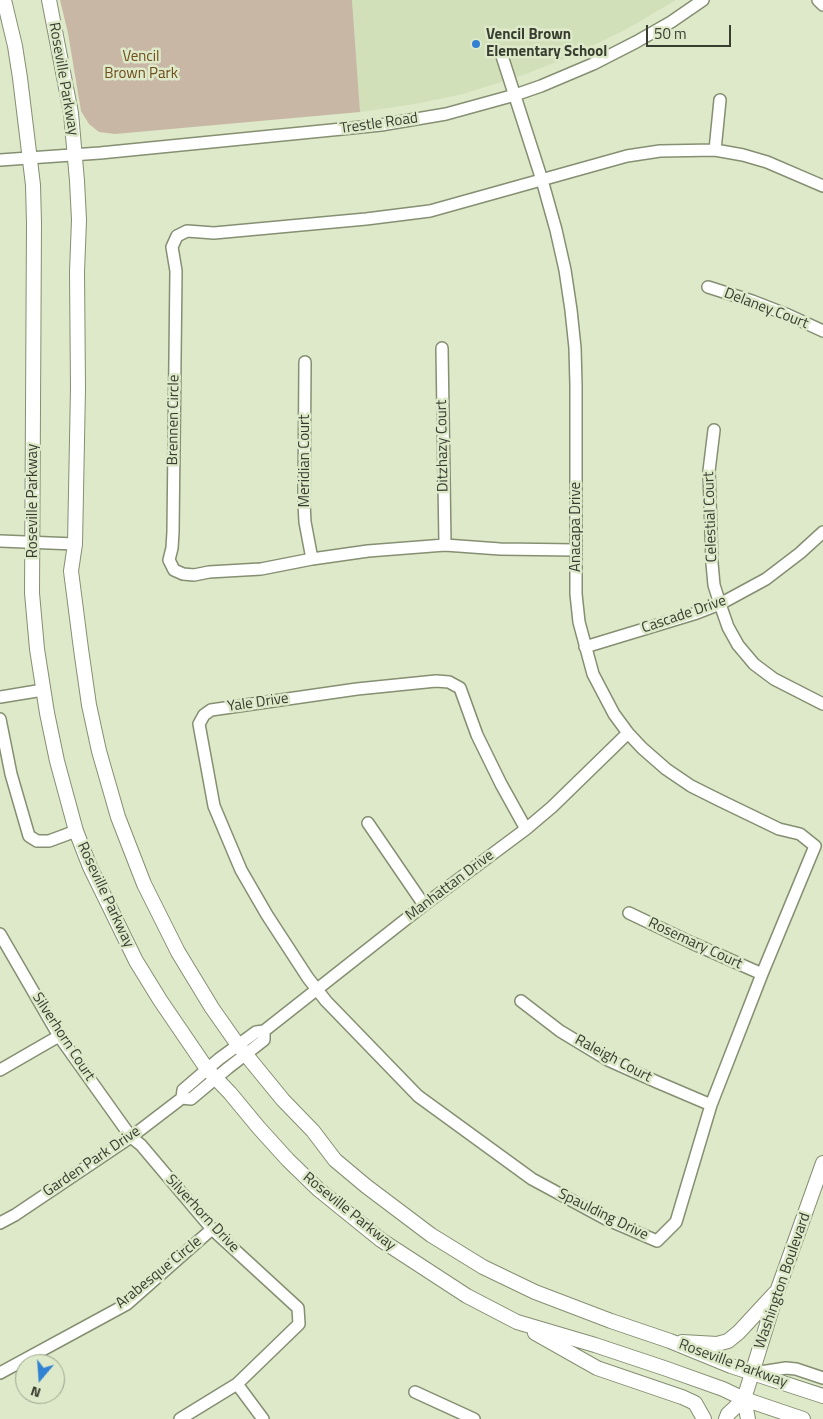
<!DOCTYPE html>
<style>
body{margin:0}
#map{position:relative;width:823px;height:1419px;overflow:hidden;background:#dde9c9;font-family:"Titillium Web",sans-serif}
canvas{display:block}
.north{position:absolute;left:15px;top:1354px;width:50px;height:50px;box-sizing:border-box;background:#dde9c9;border:1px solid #9ba48c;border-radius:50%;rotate:198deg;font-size:14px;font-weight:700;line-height:20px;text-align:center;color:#383d30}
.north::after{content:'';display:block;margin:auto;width:18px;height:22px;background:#3182d2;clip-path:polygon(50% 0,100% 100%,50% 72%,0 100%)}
.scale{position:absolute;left:646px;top:25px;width:85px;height:22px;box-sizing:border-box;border:2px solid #383d30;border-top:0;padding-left:6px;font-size:15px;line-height:18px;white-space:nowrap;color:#383d30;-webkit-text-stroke:4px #dde9c9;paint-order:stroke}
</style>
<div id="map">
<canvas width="823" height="1419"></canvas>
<div class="north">N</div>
<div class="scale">50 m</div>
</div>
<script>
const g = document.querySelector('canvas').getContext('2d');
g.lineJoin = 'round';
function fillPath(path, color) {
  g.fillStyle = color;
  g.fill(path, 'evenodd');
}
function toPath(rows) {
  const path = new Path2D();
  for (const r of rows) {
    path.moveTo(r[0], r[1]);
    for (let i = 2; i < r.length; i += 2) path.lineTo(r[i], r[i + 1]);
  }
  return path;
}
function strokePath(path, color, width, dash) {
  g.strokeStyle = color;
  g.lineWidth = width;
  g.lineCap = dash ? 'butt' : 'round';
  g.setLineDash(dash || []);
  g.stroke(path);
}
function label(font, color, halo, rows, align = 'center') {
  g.font = font + ' "Titillium Web",sans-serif';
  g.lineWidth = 5;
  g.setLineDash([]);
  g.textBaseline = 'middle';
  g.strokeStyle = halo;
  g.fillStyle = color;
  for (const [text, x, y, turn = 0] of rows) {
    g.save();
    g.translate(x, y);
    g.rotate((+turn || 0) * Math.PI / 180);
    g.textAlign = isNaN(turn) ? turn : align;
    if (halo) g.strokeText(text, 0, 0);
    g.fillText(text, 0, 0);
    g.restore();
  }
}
const built = toPath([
 [352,0,676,0,625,30,569,57,523,75,463,94,415,104,360,112]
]);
const green = toPath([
 [60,0,352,0,360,112,115,134,99,132,89,124,81,111,68,33]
]);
const minor = toPath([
 [818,0,823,5],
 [502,56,542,180,556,230,565,270,571,310,575,348,576,385,576,594,579,622,593,674,614,714,628,733,642,748,666,769,691,786,719,800,779,829,800,834,815,846,762,974,711,1105,676,1222,657,1241,606,1219,532,1179,418,1096,326,1001,308,978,267,915,241,870,214,806,199,724,204,715,211,710,357,689,436,681,449,682,460,688,477,735,501,784,526,829],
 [715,150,720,100],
 [0,160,100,153,342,129,381,125,446,114,515,95,541,86,593,64,636,42,671,22,703,0],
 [708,287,752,301,788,315,823,331],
 [442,348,445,545],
 [305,362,304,503,305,522,312,559],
 [714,430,709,471,712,563,714,585,720,604,728,627,738,645,754,664,774,679,823,704],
 [0,541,75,544],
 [576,550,500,549,445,545,368,551,312,559,261,569,209,572,194,575,183,574,174,570,169,560,172,548,173,532,176,271,172,247,177,236,187,231,214,233,366,219,430,211,627,156,660,151,715,150,743,155,767,162,823,186],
 [585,647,697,613,720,604,766,579,800,553,823,532],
 [0,697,43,690],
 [0,719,11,774,29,836,37,841,49,841,76,831],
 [368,823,424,905],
 [629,913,692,943,762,974],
 [0,934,59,1036,131,1137,141,1145,212,1229,298,1308,299,1324,237,1384,180,1419],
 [521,1001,560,1031,608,1060,657,1082,711,1105],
 [0,1070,59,1036],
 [182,1098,183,1090,219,1059,256,1032,264,1031,424,905,526,829,552,807,628,733],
 [0,1223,15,1215,131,1137,182,1098,191,1099,228,1068,264,1040,264,1031],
 [0,1373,127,1304,212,1229],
 [754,1373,786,1368,796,1369,823,1378],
 [237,1384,263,1419],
 [415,1392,474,1419]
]);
const major = toPath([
 [4,0,15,46,20,78,33,185,34,223,32,593,37,649,47,713,57,761,76,831,90,867,136,961,160,1000,207,1069,230,1093,259,1128,288,1160,318,1189,381,1240,467,1296,517,1322,595,1345,664,1368,723,1389,744,1399,803,1419],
 [49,0,71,113,77,181,79,220,77,272,78,388,75,544,71,571,81,649,89,705,99,751,118,817,144,884,178,952,212,1008,238,1045,283,1100,313,1131,335,1160,366,1186,431,1235,483,1267,535,1292,611,1321,670,1341,731,1366,823,1396],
 [535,1333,597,1368,682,1397,695,1403,704,1419],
 [682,1342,717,1344,728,1341,739,1332,775,1293],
 [744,1399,748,1419],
 [726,1419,728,1414,744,1399,778,1289,823,1163]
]);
const markers = [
 [476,44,5,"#3182d2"]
];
const poiNames = [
 ["Vencil Brown",486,35],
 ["Elementary School",486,52]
];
const parkNames = [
 ["Vencil",141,57],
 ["Brown Park",141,74]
];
const streetNames = [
 ["Roseville Parkway",63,79,80],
 ["Trestle Road",379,124,-8],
 ["Delaney Court",766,309,21],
 ["Brennen Circle",174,420,-89],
 ["Ditzhazy Court",443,446,-91],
 ["Meridian Court",305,461,-90],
 ["Roseville Parkway",33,501,-90],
 ["Celestial Court",711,517,-92],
 ["Anacapa Drive",576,527,-90],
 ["Cascade Drive",684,615,-19],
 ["Yale Drive",258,703,-8],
 ["Manhattan Drive",450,886,-37],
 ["Roseville Parkway",105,895,65],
 ["Rosemary Court",695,944,25],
 ["Silverhorn Court",63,1037,57],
 ["Raleigh Court",613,1059,28],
 ["Garden Park Drive",92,1162,-34],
 ["Roseville Parkway",349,1212,39],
 ["Silverhorn Drive",202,1214,47],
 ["Spaulding Drive",603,1215,26],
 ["Arabesque Circle",159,1273,-39],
 ["Washington Boulevard",783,1281,-71],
 ["Roseville Parkway",733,1364,20]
];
fillPath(built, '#d2e0b9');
fillPath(green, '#c8b7a4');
strokePath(minor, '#858f72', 14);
strokePath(major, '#858f72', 16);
strokePath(minor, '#fff', 11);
strokePath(major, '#fff', 14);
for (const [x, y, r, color] of markers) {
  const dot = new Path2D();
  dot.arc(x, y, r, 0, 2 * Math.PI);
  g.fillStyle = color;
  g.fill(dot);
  strokePath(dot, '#dde9c9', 2);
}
label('bold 15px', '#383d30', '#dde9c9', poiNames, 'left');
label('15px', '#704d1b', '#dde9c9', parkNames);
label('15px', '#383d30', '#dde9c9', streetNames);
</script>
